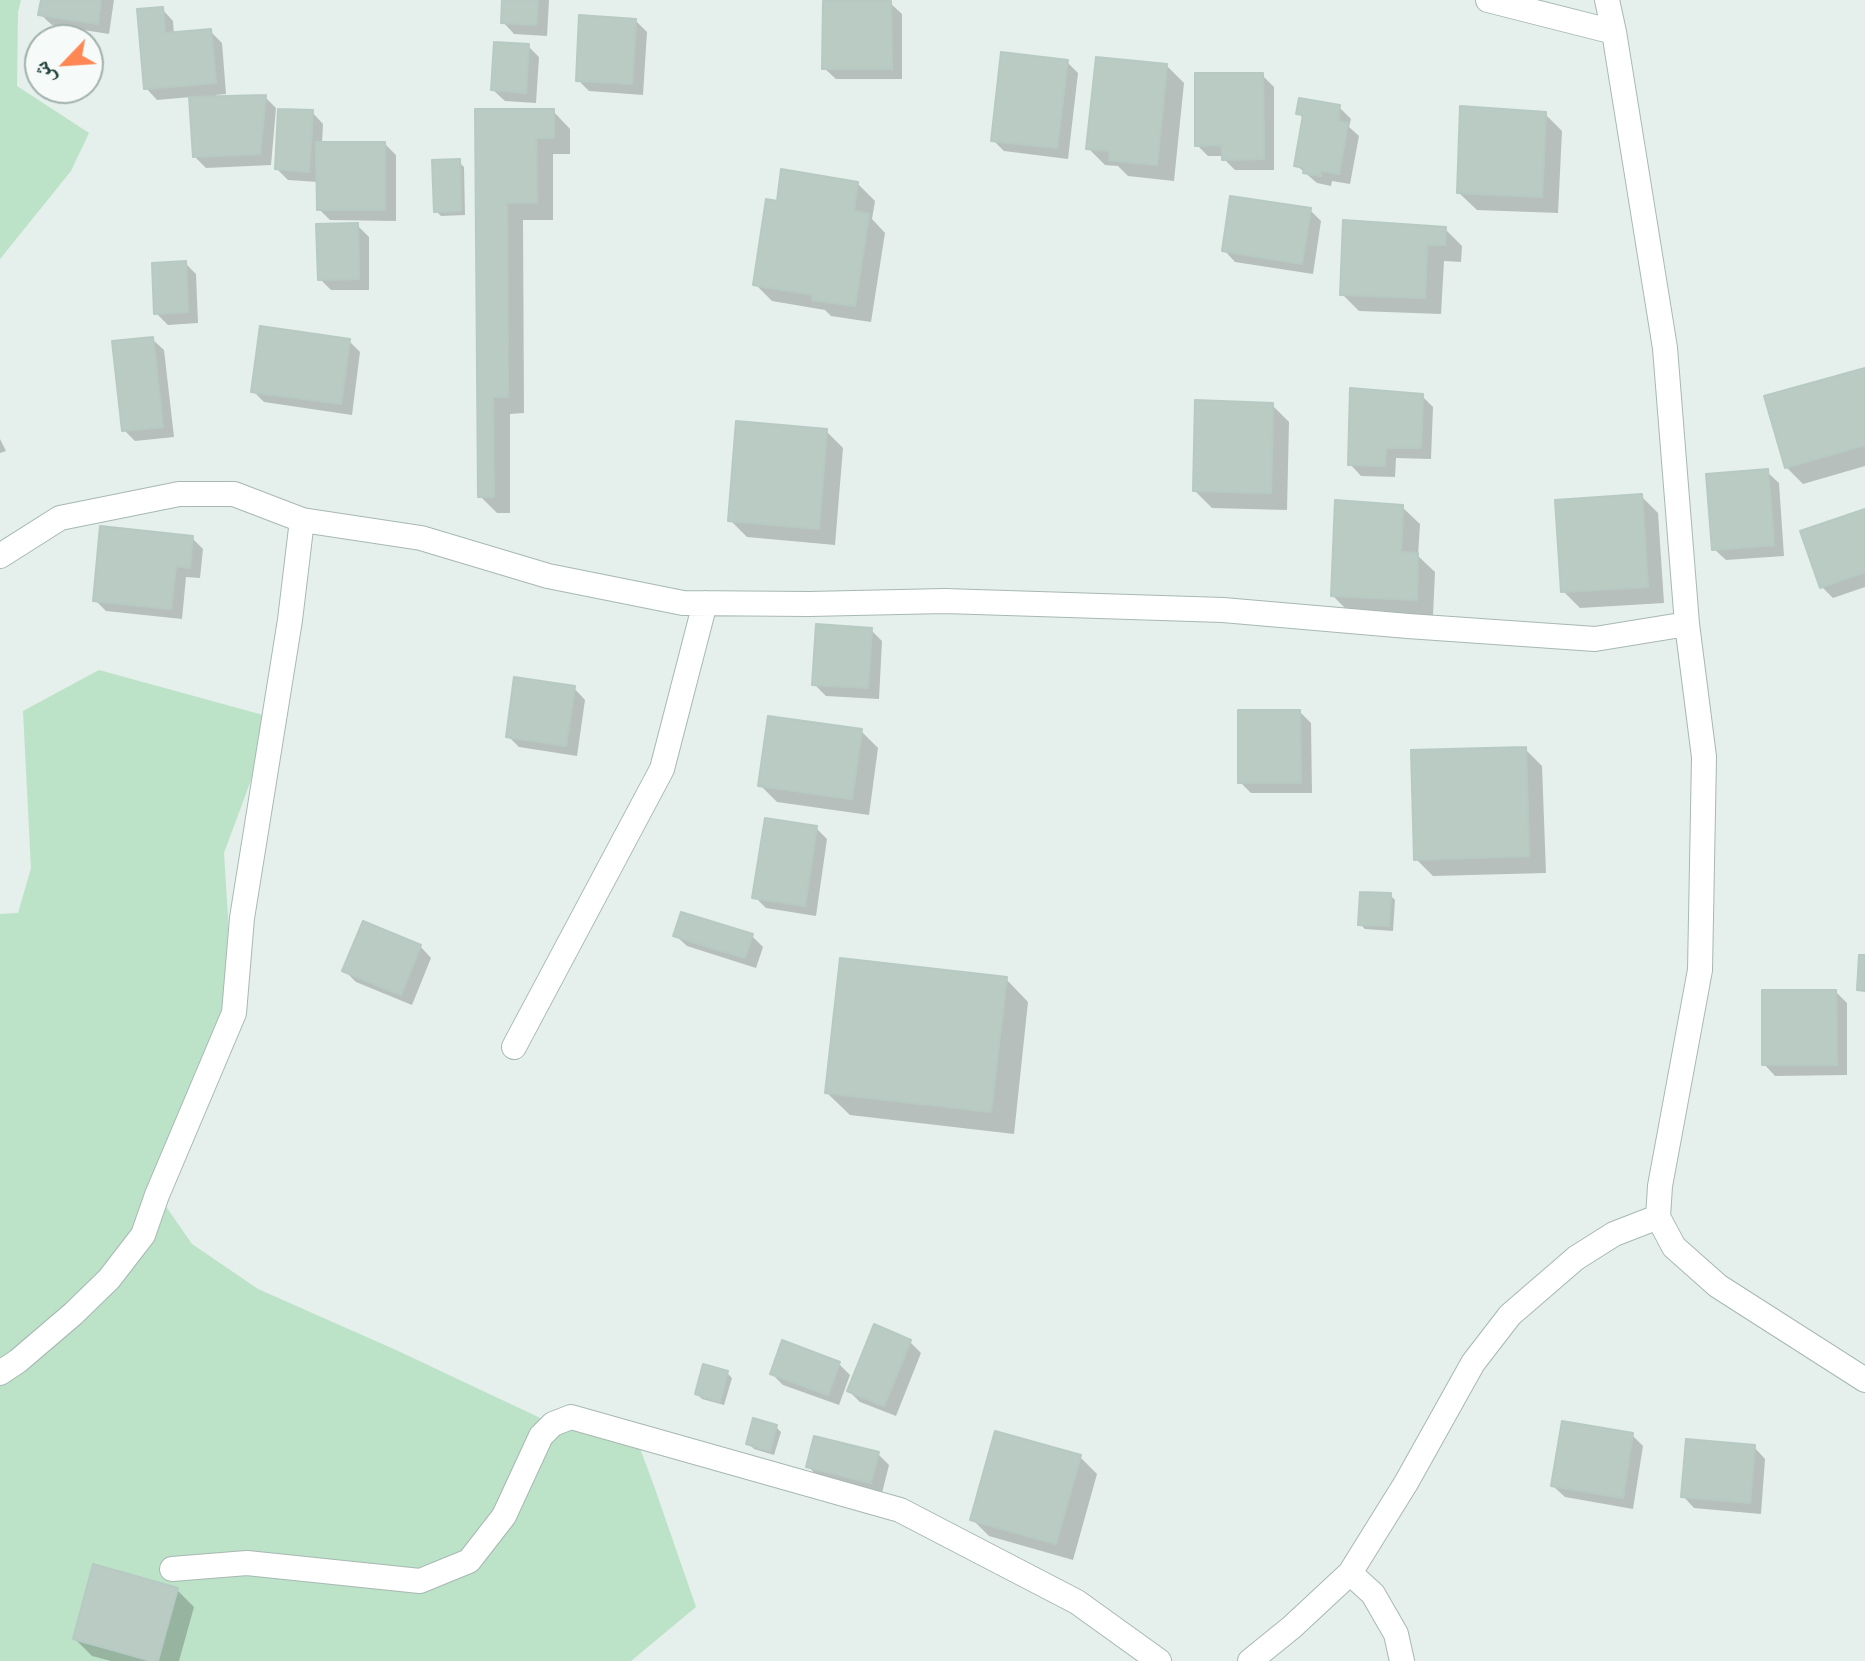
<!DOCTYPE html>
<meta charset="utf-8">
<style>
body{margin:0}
#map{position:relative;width:1865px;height:1661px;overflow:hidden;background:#e5efeb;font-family:Cabin,"Noto Naskh Arabic",sans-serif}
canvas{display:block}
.north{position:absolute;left:24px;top:24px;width:80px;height:80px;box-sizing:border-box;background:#f6fbf9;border:2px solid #a1b1ad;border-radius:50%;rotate:245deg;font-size:22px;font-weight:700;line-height:32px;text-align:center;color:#22433c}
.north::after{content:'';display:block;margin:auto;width:28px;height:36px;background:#fe8754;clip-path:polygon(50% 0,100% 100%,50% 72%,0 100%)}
</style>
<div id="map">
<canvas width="1865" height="1661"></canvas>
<div class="north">ش</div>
</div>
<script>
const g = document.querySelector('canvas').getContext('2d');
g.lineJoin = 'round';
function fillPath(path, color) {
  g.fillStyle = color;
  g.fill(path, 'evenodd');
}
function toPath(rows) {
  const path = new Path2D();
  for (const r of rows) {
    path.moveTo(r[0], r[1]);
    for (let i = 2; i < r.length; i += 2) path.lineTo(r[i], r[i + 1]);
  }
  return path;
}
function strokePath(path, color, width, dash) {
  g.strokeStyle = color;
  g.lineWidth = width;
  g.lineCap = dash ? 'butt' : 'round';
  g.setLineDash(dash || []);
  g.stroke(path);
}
const green = toPath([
 [0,0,21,0,18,12,17,86,89,133,71,171,0,259],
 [99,670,274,718,224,853,234,1013,158,1195,192,1244,258,1289,396,1350,553,1424,635,1435,654,1486,696,1607,631,1661,0,1661,0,914,18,913,31,868,23,711]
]);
const shadow = toPath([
 [43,0,114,0,109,34,52,25,40,14],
 [504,0,549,0,547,36,514,34,503,22],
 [890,3,902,14,902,79,836,79,824,68],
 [162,9,173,21,174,34,210,31,222,43,226,94,216,95,216,98,265,97,276,108,271,165,206,168,195,157,191,97,157,100,146,88],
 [636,21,647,32,643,95,589,91,578,80],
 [528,46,539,57,536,103,505,101,493,90],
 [1067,62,1078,73,1068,159,1004,151,993,140],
 [1167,66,1184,83,1174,181,1128,176,1118,166,1105,165,1088,148],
 [1262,75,1274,87,1274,170,1235,170,1224,159,1224,156,1208,156,1197,145],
 [1339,107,1351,119,1349,127,1359,136,1350,184,1332,181,1331,186,1317,183,1296,165,1304,119,1298,113],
 [553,111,570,129,570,154,553,154,553,220,523,220,524,413,510,414,510,513,497,513,480,496,477,112],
 [312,112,323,124,322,144,385,144,396,155,396,221,330,220,319,209,318,182,288,180,277,169],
 [1545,114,1562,131,1558,213,1477,210,1459,193],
 [459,162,464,167,465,215,441,216,436,211],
 [858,184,875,201,872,219,885,233,871,322,831,316,825,310,772,301,755,284,778,203],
 [1310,210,1321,221,1313,274,1235,262,1224,250],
 [357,225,369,237,369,290,331,290,320,279],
 [1445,229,1462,246,1461,262,1444,261,1441,314,1359,311,1342,294],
 [185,263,196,274,198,323,168,325,156,313],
 [152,339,164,350,174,437,135,441,124,430],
 [349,341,360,352,352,415,264,402,253,391],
 [1865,370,1865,466,1803,484,1786,467],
 [1422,396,1433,407,1431,459,1396,458,1395,477,1361,476,1350,464],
 [1272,405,1289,422,1287,510,1212,508,1195,491],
 [826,431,843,448,835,545,747,537,730,520],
 [0,439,6,451,0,453],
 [1767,472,1779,483,1784,556,1726,560,1714,549],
 [1641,496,1658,513,1664,603,1580,608,1563,591],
 [1402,507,1420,524,1418,556,1435,572,1433,616,1350,613,1333,596],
 [1865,511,1865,587,1833,598,1822,587],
 [192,538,203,549,200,578,186,577,182,619,106,611,95,600],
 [871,630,882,641,879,699,826,696,814,684],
 [574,688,585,700,577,756,519,747,508,736],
 [1300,712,1311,723,1312,793,1251,793,1240,782],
 [861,731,878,748,869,815,777,802,760,785],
 [1525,749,1542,766,1546,873,1433,876,1416,859],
 [816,828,827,839,816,916,766,908,755,897],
 [1390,895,1395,900,1393,931,1365,929,1360,924],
 [675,935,752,936,763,947,756,968,687,946],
 [420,946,431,958,412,1005,356,982,345,971],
 [1006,979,1028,1002,1014,1134,850,1115,827,1093],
 [1836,992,1847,1003,1847,1075,1775,1076,1764,1064],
 [910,1342,921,1353,896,1416,860,1402,849,1391],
 [839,1364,850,1375,839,1405,783,1385,772,1374],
 [727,1373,732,1378,724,1405,702,1399,697,1394],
 [776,1427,781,1432,774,1455,754,1449,749,1444],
 [1632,1435,1643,1446,1633,1509,1565,1497,1553,1486],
 [1754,1447,1765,1459,1761,1514,1694,1508,1683,1496],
 [878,1454,889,1465,882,1493,819,1478,808,1466],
 [1080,1457,1097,1474,1073,1560,989,1536,972,1519],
 [177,1590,194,1607,179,1661,111,1661,92,1656,75,1639]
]);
const building = toPath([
 [41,0,101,0,98,24,38,15,41,0],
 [502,0,538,0,536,25,501,23,502,0],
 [823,1,891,1,892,69,822,69,823,1],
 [163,7,165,33,211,29,216,83,144,89,137,9,163,7],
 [579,15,636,19,632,84,576,81,579,15],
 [494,42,529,44,526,93,491,90,494,42],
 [1001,52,1068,60,1057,148,991,141,1001,52],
 [1096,57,1167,64,1157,165,1109,160,1110,151,1086,149,1096,57],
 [1195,73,1263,73,1264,159,1222,160,1222,145,1195,146,1195,73],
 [266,95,260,154,193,157,189,97,266,95],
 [1299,98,1340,105,1338,121,1348,123,1339,174,1321,171,1321,176,1303,173,1304,168,1294,166,1303,115,1296,114,1299,98],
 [1460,106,1546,112,1542,197,1457,193,1460,106],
 [278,109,313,110,309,172,275,169,278,109],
 [475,109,554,109,554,138,536,138,537,203,507,203,508,397,493,397,494,497,478,497,475,109],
 [316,142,385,142,385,210,317,210,316,142],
 [460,159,461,211,434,212,432,160,460,159],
 [781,169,858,182,854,211,869,214,855,306,812,300,813,295,753,285,766,199,777,201,781,169],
 [1230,196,1311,208,1302,264,1222,251,1230,196],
 [1343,220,1446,227,1445,245,1427,245,1425,298,1340,295,1343,220],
 [358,223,359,279,318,280,316,224,358,223],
 [186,261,188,312,154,314,152,263,186,261],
 [260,326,350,339,341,404,251,392,260,326],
 [153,337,163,427,122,431,112,341,153,337],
 [1865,368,1865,445,1785,468,1764,396,1865,368],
 [1350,388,1423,394,1421,448,1386,448,1385,466,1348,465,1350,388],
 [1195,400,1273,403,1271,493,1193,491,1195,400],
 [736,421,827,429,819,529,728,521,736,421],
 [1768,469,1774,545,1712,550,1706,474,1768,469],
 [1642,494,1648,587,1561,592,1555,500,1642,494],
 [1335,500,1403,505,1401,552,1418,553,1417,600,1331,596,1335,500],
 [1865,509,1865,572,1820,588,1800,531,1865,509],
 [100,526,193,536,190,568,176,566,171,609,93,601,100,526],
 [816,624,872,628,868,688,812,685,816,624],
 [514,677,575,686,566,746,506,737,514,677],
 [1238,710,1300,710,1301,783,1238,783,1238,710],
 [768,716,862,729,852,799,758,786,768,716],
 [1526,747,1529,856,1414,860,1411,750,1526,747],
 [765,818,817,826,805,906,752,898,765,818],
 [1360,892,1391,893,1389,926,1358,925,1360,892],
 [681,912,753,934,745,958,673,936,681,912],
 [363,921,421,945,401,995,342,971,363,921],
 [1859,955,1865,955,1865,991,1857,990,1859,955],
 [840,958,1007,977,991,1112,825,1093,840,958],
 [1762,990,1836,990,1837,1065,1762,1065,1762,990],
 [874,1324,911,1340,884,1406,847,1391,874,1324],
 [782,1340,840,1362,828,1395,770,1374,782,1340],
 [703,1364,728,1371,720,1402,695,1394,703,1364],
 [753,1418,777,1425,770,1451,746,1444,753,1418],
 [1562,1421,1633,1433,1623,1498,1551,1486,1562,1421],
 [995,1431,1081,1455,1056,1544,970,1520,995,1431],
 [814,1436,879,1452,871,1483,806,1467,814,1436],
 [1686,1439,1755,1445,1750,1503,1681,1497,1686,1439],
 [93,1564,178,1588,158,1661,151,1661,73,1639,93,1564]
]);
const minor = toPath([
 [1488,0,1614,32],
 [1607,0,1614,32,1665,348,1687,624,1704,757,1700,970,1660,1186,1658,1217,1674,1247,1718,1286,1865,1380],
 [0,556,60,518,179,494,234,494,302,520,421,538,548,576,683,603,809,604,945,601,1223,610,1408,626,1595,639,1687,624],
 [514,1047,662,769,705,603],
 [0,1373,18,1361,73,1314,109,1279,143,1235,157,1195,234,1013,242,918,290,620,302,520],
 [172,1569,247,1563,420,1581,469,1561,504,1516,541,1436,553,1424,571,1417,900,1510,1077,1602,1159,1661],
 [1350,1573,1373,1594,1396,1634,1402,1661],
 [1250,1661,1292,1627,1350,1573,1406,1483,1473,1363,1510,1315,1576,1258,1614,1234,1658,1217]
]);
fillPath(green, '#bce2c8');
fillPath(shadow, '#0003');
fillPath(building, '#bacbc4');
strokePath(building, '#b6cac3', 2);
strokePath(minor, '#a7b8b3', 26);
strokePath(minor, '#fff', 24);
</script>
